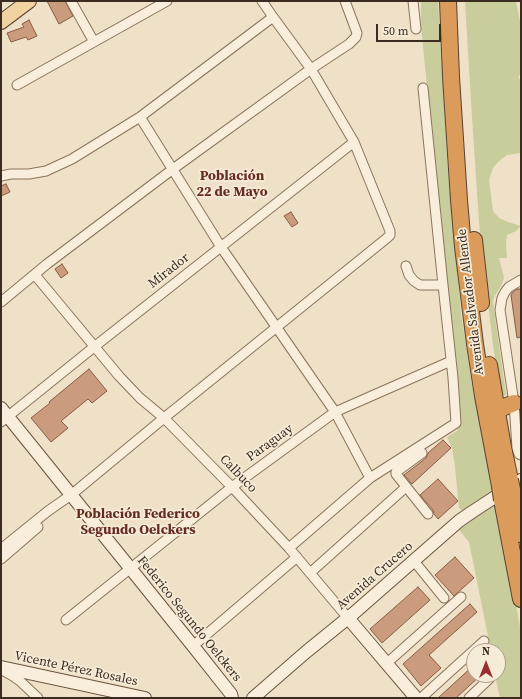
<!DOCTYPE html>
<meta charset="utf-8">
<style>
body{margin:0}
#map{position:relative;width:522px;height:699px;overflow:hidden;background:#eee1c7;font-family:"Source Serif 4",serif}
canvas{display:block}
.frame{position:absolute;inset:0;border:2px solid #3a2c20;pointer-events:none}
.north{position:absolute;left:466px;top:643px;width:40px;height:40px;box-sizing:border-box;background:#f5ebd7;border:1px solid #aa9f8e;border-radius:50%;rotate:0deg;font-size:11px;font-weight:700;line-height:16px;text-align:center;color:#3a2c20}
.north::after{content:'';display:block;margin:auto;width:14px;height:18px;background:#982d33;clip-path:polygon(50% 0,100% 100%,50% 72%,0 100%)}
.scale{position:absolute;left:376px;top:24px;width:65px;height:18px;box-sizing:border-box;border:2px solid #3a2c20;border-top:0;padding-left:5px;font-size:12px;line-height:14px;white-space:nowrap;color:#3a2c20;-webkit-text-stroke:3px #f5ebd7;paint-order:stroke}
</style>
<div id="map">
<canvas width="522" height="699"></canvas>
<div class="frame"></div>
<div class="north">N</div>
<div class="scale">50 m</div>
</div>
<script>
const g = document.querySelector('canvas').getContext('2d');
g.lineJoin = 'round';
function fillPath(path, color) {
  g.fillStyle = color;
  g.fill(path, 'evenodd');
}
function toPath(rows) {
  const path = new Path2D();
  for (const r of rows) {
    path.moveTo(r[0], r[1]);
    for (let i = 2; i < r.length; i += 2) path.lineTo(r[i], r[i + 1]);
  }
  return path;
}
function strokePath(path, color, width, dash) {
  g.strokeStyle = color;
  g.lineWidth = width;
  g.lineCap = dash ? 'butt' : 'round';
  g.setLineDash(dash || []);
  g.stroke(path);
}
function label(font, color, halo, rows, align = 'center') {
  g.font = font + ' "Source Serif 4",serif';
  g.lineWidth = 3.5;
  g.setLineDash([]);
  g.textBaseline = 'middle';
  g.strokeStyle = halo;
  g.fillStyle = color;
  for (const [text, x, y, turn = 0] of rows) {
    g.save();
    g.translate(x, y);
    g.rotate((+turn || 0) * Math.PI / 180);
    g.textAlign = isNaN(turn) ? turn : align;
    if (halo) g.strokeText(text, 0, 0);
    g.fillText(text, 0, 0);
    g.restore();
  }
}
const green = toPath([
 [421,1,438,1,448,171,461,313,472,385,494,490,462,510,459,508,455,467,452,448,447,437,457,431,459,426,459,419,421,25],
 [465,1,516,1,521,26,521,72,518,78,521,80,521,153,507,155,499,161,493,168,489,180,493,211,499,218,508,222,521,226,516,231,507,235,506,245,507,258,499,258,504,278,501,286,494,297,493,302,506,395,503,396,501,393,493,346,479,222,472,117],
 [497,504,521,632,521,698,500,698,495,675,498,675,498,651,491,651,469,542,459,530,474,519]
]);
const building = toPath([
 [47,1,65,1,73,16,59,24,47,1],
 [29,20,37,36,28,40,26,37,11,42,7,33,24,27,22,24,29,20],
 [6,184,10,192,1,196,1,186,6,184],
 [291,212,298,223,292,227,284,216,291,212],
 [62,264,68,273,61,278,55,269,62,264],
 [517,289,521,289,521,337,517,338,511,295,513,292,517,289],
 [89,369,107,391,92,403,88,399,61,421,68,428,51,442,31,418,50,403,49,402,89,369],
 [443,440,451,448,412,484,404,475,426,458,428,453,443,440],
 [438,479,458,501,438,519,434,514,433,510,420,495,438,479],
 [455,557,474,578,454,596,435,575,455,557],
 [418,587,430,600,382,643,370,629,418,587],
 [470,604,477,612,429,655,441,668,421,686,403,664,470,604],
 [474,665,474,675,481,675,456,698,438,698,474,665]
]);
const street = toPath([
 [71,1,94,42],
 [413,1,416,29],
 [17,85,167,1],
 [140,117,221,247,335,412,370,478],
 [1,176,11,174,29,174,46,171,72,159,140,117,273,17],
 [406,266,409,275,414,281,420,285,443,285],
 [35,275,119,376,140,398,164,418,232,487,289,548,348,618],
 [521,280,509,287,505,292,502,298,500,310,514,403,517,448,519,454,521,455],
 [1,302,47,264,173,169,311,69,349,44,356,37,357,33,345,1],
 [1,422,94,347,354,142],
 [422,453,396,472,396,474,428,514],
 [289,548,370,478,456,423,453,378,443,285,423,88],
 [1,549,48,511,71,495,164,418,387,238,390,235,390,231,354,142,311,69,273,17,262,1],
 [1,559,38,527],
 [414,561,444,598],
 [310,573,406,487],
 [66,620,232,487,335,412,451,361],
 [193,646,297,557],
 [387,663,461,597],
 [2,670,13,676,20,681,38,698],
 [421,698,484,641],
 [469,698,490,678]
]);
const secondary = toPath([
 [1,408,193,646,231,694,232,698],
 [348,618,416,698],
 [1,667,145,698],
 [253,698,306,652,354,613,459,521,472,512,521,480]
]);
const primary = toPath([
 [1,22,29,1]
]);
const highway = toPath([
 [448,1,451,77,459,200,463,247,475,344,483,396,500,486],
 [474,240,481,303],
 [489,365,503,447,510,480],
 [497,410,514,403],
 [513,494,521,534],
 [502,500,521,599]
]);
const highwayBridge = toPath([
 [510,480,513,494],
 [500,486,502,500]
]);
const streetNames = [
 ["Mirador",169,271,-38],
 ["Avenida Salvador Allende",471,302,-97],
 ["Paraguay",270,443,-36],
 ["Calbuco",238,474,46],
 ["Avenida Crucero",375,576,-41],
 ["Federico Segundo Oelckers",189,619,51],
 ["Vicente Pérez Rosales",76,669,12]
];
const neighbourhoodNames = [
 ["Población",232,176],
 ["22 de Mayo",232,192],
 ["Población Federico",138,514],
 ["Segundo Oelckers",138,530]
];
fillPath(green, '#c9cc9b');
fillPath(building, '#cb9b7e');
strokePath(building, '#895b43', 1);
strokePath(street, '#8a735d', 11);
strokePath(secondary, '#6c5440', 14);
strokePath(primary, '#584131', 16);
strokePath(highway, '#584131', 18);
strokePath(street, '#f9eedb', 9);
strokePath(secondary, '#f9eedb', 12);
strokePath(primary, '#f0d3a1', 14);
strokePath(highway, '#db9c5b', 16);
strokePath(highwayBridge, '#584131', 18, []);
strokePath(highwayBridge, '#db9c5b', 16);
label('13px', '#3a2c20', '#f5ebd7', streetNames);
label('bold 14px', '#662b20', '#f5ebd7', neighbourhoodNames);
</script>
